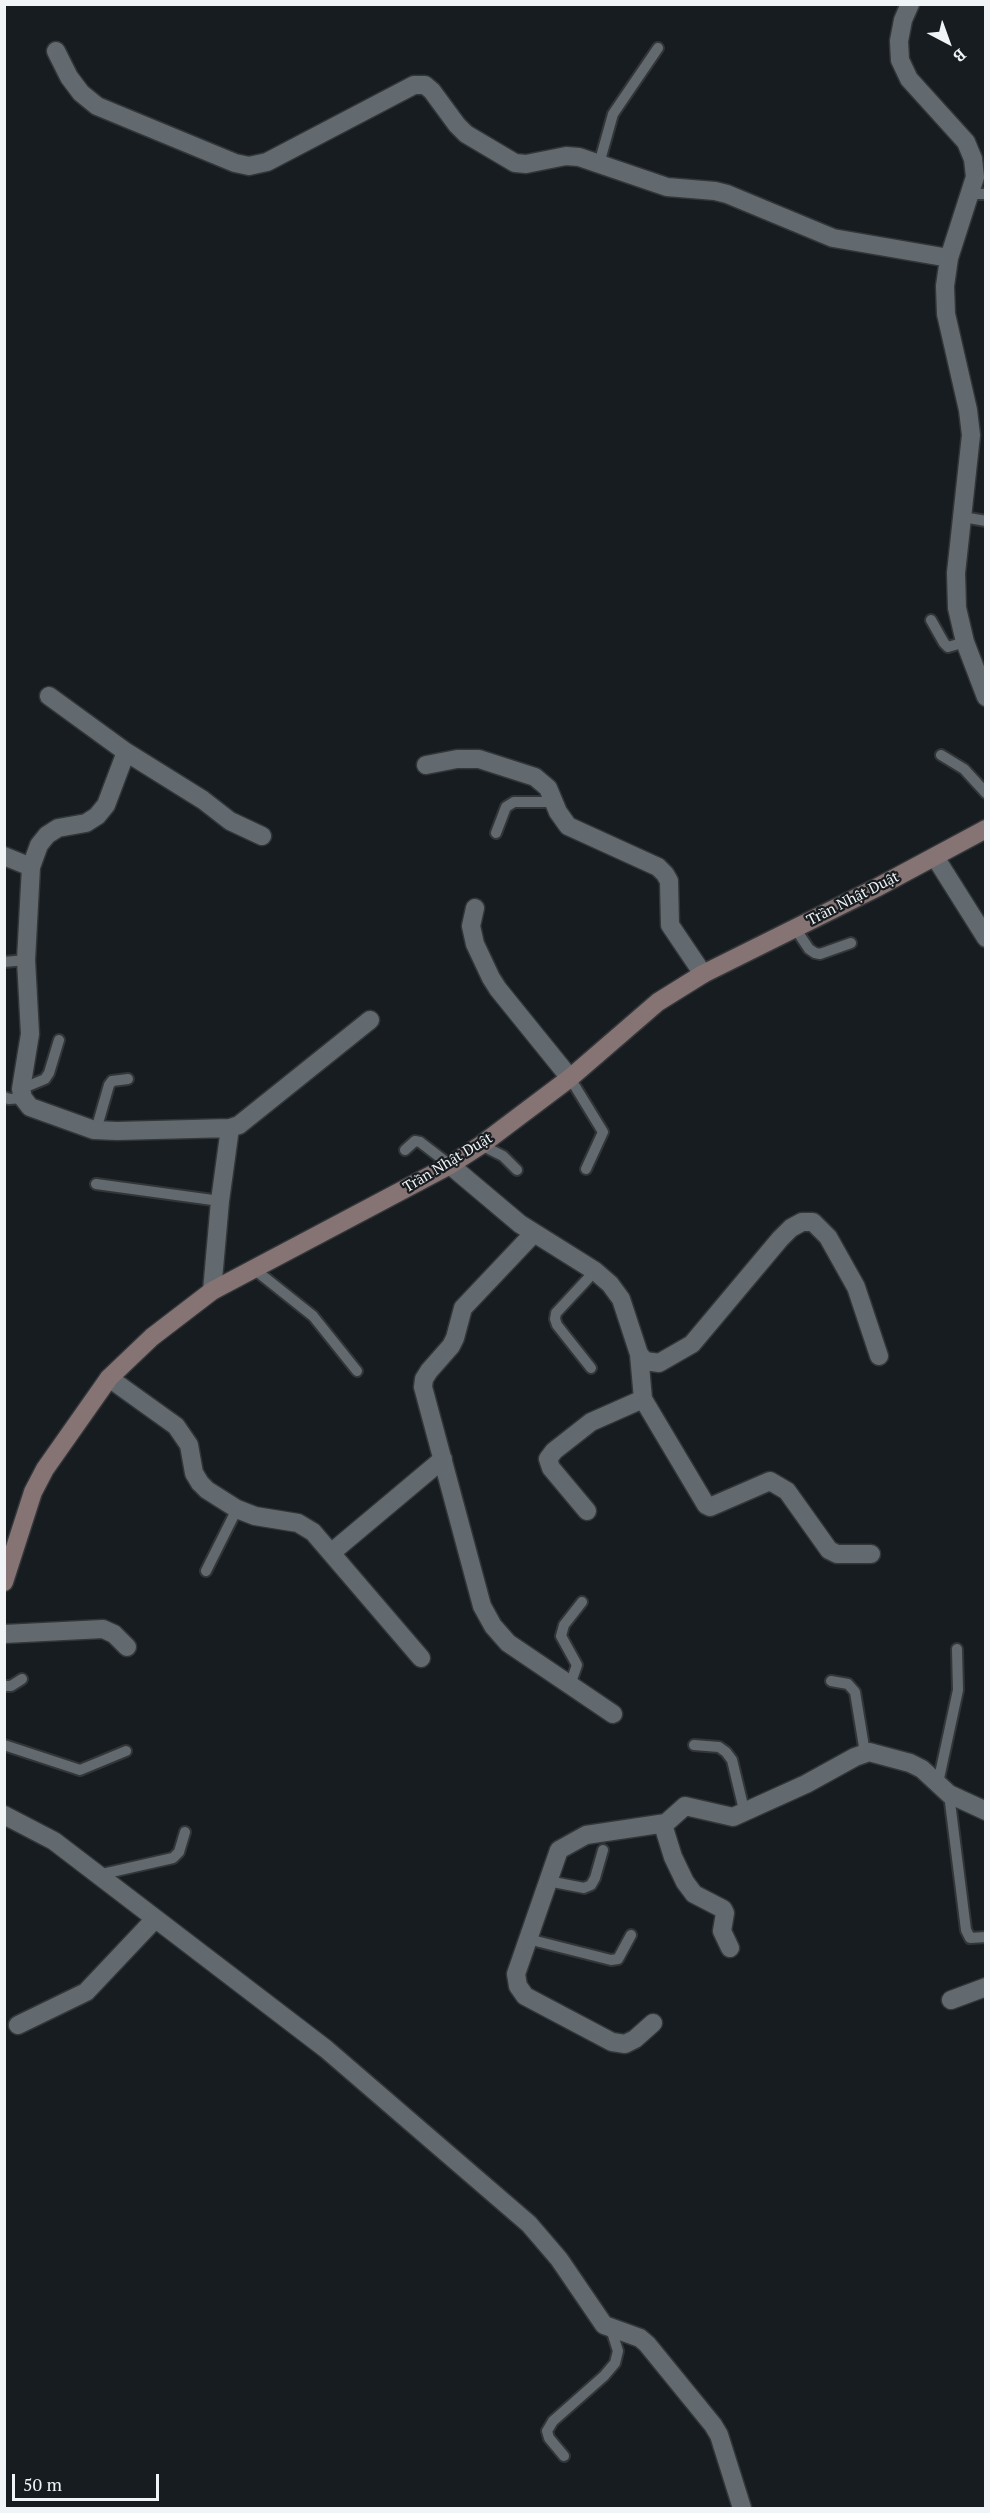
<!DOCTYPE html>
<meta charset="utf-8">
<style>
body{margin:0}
#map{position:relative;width:990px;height:2513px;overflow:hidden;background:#171c20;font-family:"PT Serif",serif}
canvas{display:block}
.frame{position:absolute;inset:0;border:6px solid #f0f4f7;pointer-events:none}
.north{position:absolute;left:918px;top:12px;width:60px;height:60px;-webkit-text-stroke:4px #171c20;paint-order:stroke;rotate:139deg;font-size:16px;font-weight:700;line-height:24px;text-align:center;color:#f0f4f7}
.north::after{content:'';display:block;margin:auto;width:21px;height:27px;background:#f0f4f7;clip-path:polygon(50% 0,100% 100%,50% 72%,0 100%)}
.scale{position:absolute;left:12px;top:2474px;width:147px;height:27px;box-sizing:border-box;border:3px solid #f0f4f7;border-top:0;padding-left:8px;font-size:18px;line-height:21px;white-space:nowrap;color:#f0f4f7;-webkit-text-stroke:4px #171c20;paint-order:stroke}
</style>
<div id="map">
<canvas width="990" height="2513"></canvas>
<div class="frame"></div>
<div class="north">B</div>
<div class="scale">50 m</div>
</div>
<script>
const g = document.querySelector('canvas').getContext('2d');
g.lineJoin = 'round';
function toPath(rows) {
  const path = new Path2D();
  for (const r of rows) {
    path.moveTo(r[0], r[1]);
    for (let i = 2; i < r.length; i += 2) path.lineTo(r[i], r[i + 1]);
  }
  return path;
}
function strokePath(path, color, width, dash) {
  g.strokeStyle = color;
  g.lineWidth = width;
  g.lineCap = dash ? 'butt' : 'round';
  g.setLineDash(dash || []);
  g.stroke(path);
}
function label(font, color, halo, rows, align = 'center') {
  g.font = font + ' "PT Serif",serif';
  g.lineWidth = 4.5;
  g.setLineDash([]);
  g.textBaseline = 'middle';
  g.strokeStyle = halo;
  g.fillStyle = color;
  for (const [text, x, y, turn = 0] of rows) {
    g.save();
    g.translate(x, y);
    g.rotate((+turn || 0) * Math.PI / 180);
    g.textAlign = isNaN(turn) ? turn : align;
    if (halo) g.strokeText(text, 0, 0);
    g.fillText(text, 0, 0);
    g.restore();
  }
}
const service = toPath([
 [599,164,613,114,658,48],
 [969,194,986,194],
 [963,517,986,521],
 [931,620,944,643,948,647,965,642],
 [941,755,964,769,986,793],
 [496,833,506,807,514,802,554,802],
 [795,928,809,949,815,953,820,954,851,943],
 [4,962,26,960],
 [570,1078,603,1132,586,1169],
 [21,1089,45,1079,49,1073,59,1040],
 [4,1097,9,1099,23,1098],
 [96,1130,109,1085,112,1081,128,1079],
 [481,1145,503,1156,517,1170],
 [405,1150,415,1141,420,1142,450,1165],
 [96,1184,220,1201],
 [254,1269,313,1316,357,1371],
 [591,1368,557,1325,555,1319,556,1313,595,1271],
 [206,1571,237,1509],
 [831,1681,848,1684,855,1692,865,1753],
 [570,1685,577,1665,561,1636,564,1625,582,1602],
 [4,1686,11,1686,22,1679],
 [4,1745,80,1770,126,1751],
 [694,1745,719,1747,726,1752,732,1760,745,1814],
 [938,1783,958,1690,957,1649],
 [949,1794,966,1930,970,1938,986,1937],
 [98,1875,173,1858,179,1852,185,1832],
 [548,1881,584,1888,591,1885,595,1878,603,1850],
 [528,1939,611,1960,618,1959,631,1935],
 [564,2456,549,2438,547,2431,553,2421,604,2376,615,2363,618,2351,611,2329]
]);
const minor = toPath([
 [910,4,903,20,899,41,900,60,909,79,966,142,973,159,975,177,949,258,945,286,946,314,968,410,971,435,956,573,957,608,965,642,986,697],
 [56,51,69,77,81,93,97,106,235,163,249,166,267,162,414,85,425,85,432,91,457,125,466,134,515,163,526,164,566,156,579,157,667,187,715,191,727,194,833,238,949,258],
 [49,696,126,752,203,800,230,821,262,836],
 [126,752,106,805,97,816,86,823,58,828,47,835,39,845,31,867,26,960,30,1034,21,1089,23,1098,30,1107,94,1130,117,1131,230,1128,239,1125,370,1020],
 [426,765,457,759,479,759,535,777,548,788,558,812,568,826,658,867,665,874,669,881,670,925,703,974],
 [4,856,31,867],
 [935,857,986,938],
 [475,908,471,926,475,944,491,978,498,989,570,1078],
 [450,1165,520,1224,595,1271,610,1284,621,1299,639,1354,643,1399,706,1505,710,1507,770,1481,787,1491,829,1550,837,1554,871,1554],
 [534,1233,463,1308,455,1338,451,1346,429,1371,424,1379,423,1387,482,1606,493,1626,508,1643,613,1714],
 [212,1291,220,1201,230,1128],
 [639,1354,645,1361,659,1363,692,1344,780,1239,791,1228,802,1222,813,1222,828,1237,856,1287,879,1356],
 [109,1378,176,1426,189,1445,194,1473,200,1483,207,1490,237,1509,255,1516,298,1523,313,1532,421,1658],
 [587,1511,551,1468,548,1459,554,1451,591,1422,643,1399],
 [331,1553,443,1459],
 [4,1634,103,1629,114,1634,127,1647],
 [4,1815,54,1841,326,2049,529,2224,559,2259,604,2325,640,2338,647,2344,713,2425,719,2435,742,2508],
 [730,1948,722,1931,725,1913,723,1909,694,1894,685,1882,673,1857,664,1828,666,1823,685,1806,733,1817,806,1784,855,1757,869,1752,910,1763,922,1769,949,1794,986,1811],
 [951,2000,986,1987],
 [653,2023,635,2039,625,2044,612,2042,525,1996,518,1986,516,1974,559,1850,586,1835,666,1823],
 [18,2025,86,1992,155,1919]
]);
const secondary = toPath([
 [4,1582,33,1492,45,1469,109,1378,152,1337,212,1291,450,1165,481,1145,570,1078,658,1002,703,974,876,888,986,829]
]);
const streetNames = [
 ["Trần Nhật Duật",853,899,-27],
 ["Trần Nhật Duật",448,1163,-31]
];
strokePath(service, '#323639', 14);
strokePath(minor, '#323639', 21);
strokePath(secondary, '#323639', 21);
strokePath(service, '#636a6f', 10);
strokePath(minor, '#636a6f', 18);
strokePath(secondary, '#867373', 18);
label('15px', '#f0f4f7', '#171c20', streetNames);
</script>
